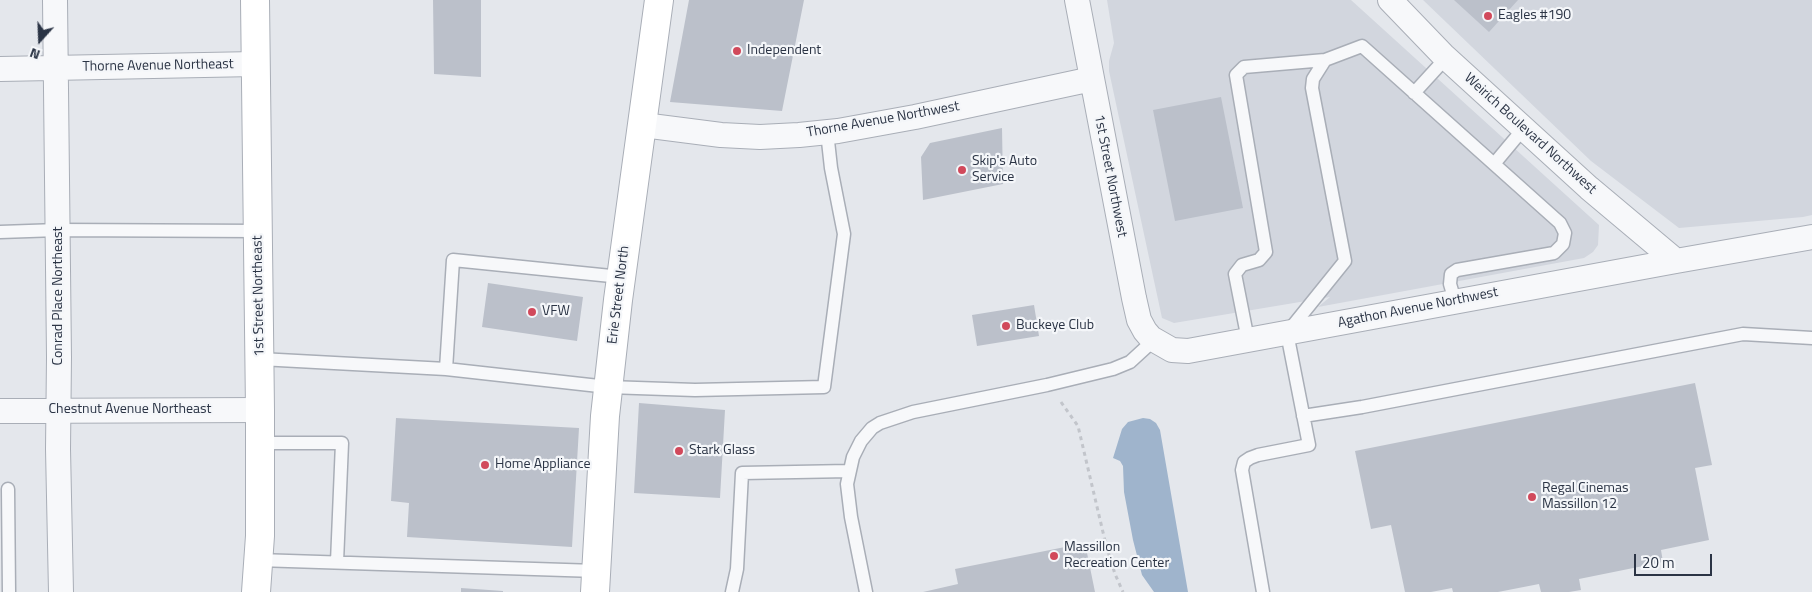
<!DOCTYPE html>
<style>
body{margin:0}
#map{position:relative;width:1812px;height:592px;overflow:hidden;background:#e4e7ec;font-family:"Titillium Web",sans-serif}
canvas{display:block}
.north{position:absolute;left:15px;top:15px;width:50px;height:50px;-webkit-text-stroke:4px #f4f6f9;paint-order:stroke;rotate:200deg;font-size:14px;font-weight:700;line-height:20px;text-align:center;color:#2b3445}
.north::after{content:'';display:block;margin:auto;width:18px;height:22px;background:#2b3445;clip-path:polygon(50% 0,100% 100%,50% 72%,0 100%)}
.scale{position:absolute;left:1634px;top:554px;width:78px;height:22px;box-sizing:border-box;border:2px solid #2b3445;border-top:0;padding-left:6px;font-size:15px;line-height:18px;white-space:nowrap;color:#2b3445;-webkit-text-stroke:4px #f4f6f9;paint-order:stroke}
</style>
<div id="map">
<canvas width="1812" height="592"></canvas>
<div class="north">N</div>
<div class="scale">20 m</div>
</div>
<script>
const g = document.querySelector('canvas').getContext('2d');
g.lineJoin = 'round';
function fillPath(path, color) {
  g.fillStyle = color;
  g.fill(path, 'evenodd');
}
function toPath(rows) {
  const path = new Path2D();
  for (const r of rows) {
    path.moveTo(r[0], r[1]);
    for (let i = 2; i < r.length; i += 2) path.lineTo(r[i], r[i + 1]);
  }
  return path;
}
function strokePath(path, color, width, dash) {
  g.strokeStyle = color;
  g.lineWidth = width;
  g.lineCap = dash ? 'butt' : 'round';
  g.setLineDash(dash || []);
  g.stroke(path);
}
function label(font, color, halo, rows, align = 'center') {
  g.font = font + ' "Titillium Web",sans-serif';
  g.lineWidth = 4.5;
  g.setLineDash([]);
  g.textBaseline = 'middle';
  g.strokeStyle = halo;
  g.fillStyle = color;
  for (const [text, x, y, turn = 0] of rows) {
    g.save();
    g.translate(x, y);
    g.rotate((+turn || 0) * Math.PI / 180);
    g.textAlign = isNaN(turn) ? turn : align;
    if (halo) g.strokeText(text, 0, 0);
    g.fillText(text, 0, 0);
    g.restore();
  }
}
const built = toPath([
 [1107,0,1351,0,1599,225,1598,245,1593,252,1584,258,1318,307,1330,297,1174,323,1162,318,1109,71,1109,61,1114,43],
 [1423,0,1812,0,1812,215,1803,217,1679,228,1591,161]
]);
const water = toPath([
 [1143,418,1150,419,1156,423,1160,430,1188,592,1154,592,1142,575,1133,540,1124,492,1123,466,1120,461,1113,458,1122,429,1128,422]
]);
const building = toPath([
 [433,0,481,0,481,77,434,74],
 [689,0,804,0,782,111,670,102],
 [1454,0,1518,0,1489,32],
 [1221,97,1243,208,1175,221,1153,110],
 [1002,128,1003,184,923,200,921,157,930,143],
 [488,283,583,297,577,341,482,327],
 [1034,305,1039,336,977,346,972,315],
 [1695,383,1712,465,1695,468,1709,540,1661,550,1663,562,1579,579,1581,590,1569,592,1541,592,1539,584,1498,592,1453,592,1452,588,1431,592,1405,592,1391,525,1371,529,1355,451],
 [639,403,725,410,720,498,634,493],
 [396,418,579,428,572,547,407,537,409,503,391,501],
 [1085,543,1095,592,923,592,958,584,955,569],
 [461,588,503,591,503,592,461,592]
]);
const path = toPath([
 [1061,402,1078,426,1106,545,1115,574,1123,592]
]);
const lane = toPath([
 [1414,93,1446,58],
 [1494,164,1524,128],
 [0,232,58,230,258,231],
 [621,277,453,260,446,369,608,387,695,390,824,387,844,234,831,168,827,132],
 [1248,340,1235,274,1242,265,1259,260,1266,252,1236,75,1244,67,1325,60],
 [260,359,446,369],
 [1303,416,1362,407,1743,334,1812,338],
 [260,443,342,443,337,562],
 [8,489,9,592],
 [258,560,596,571],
 [732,592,737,569,742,473,849,471],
 [866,592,851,517,847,484,853,457,861,441,872,428,880,423,913,412,1047,385,1113,369,1130,362,1154,340],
 [1263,592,1242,470,1244,462,1250,458,1258,455,1309,445,1287,333,1345,261,1312,88,1313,79,1325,60,1362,46,1560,223,1565,233,1563,244,1554,253,1457,270,1451,274,1450,284,1455,301]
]);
const street = toPath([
 [55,0,59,357,58,449,61,592],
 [1077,0,1134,298,1139,320,1145,331,1151,338,1172,350,1188,351,1676,261,1812,237],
 [1390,0,1443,55,1589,188,1676,261],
 [0,69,255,64],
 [643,125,721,135,760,137,799,135,838,131,915,117,1092,79],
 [0,411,260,410]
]);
const secondary = toPath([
 [255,0,260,410,260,536,256,592],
 [595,592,605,416,618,300,659,0]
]);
const markers = [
 [1488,16,5,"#d1495b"],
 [737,51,5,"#d1495b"],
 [962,170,5,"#d1495b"],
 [532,312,5,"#d1495b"],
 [1006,326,5,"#d1495b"],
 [679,451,5,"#d1495b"],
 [485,465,5,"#d1495b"],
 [1532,497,5,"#d1495b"],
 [1054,556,5,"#d1495b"]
];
const poiNames = [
 ["Eagles #190",1498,16],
 ["Independent",747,51],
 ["Skip's Auto",972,162],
 ["Service",972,178],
 ["VFW",542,312],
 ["Buckeye Club",1016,326],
 ["Stark Glass",689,451],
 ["Home Appliance",495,465],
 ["Regal Cinemas",1542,489],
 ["Massillon 12",1542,505],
 ["Massillon",1064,548],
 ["Recreation Center",1064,564]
];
const streetNames = [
 ["Thorne Avenue Northeast",158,66,-1],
 ["Thorne Avenue Northwest",883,120,-10],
 ["Weirich Boulevard Northwest",1530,134,42],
 ["1st Street Northwest",1110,176,79],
 ["Erie Street North",619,295,-83],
 ["Conrad Place Northeast",59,296,-90],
 ["1st Street Northeast",259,296,-91],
 ["Agathon Avenue Northwest",1418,308,-11],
 ["Chestnut Avenue Northeast",130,410]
];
fillPath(built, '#d2d6de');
fillPath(water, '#9fb4cc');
fillPath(building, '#bbc0ca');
strokePath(lane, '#a9aeb7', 15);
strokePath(street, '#a9aeb7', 26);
strokePath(secondary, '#a9aeb7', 30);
strokePath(path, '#c2c5cb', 3, [4, 4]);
strokePath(lane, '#f7f8fa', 12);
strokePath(street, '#f7f8fa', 24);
strokePath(secondary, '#fff', 28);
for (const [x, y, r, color] of markers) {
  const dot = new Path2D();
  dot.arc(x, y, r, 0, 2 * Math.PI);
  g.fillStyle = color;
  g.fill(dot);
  strokePath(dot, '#f4f6f9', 2);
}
label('14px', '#2b3445', '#f4f6f9', poiNames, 'left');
label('14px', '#2b3445', '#f4f6f9', streetNames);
</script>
